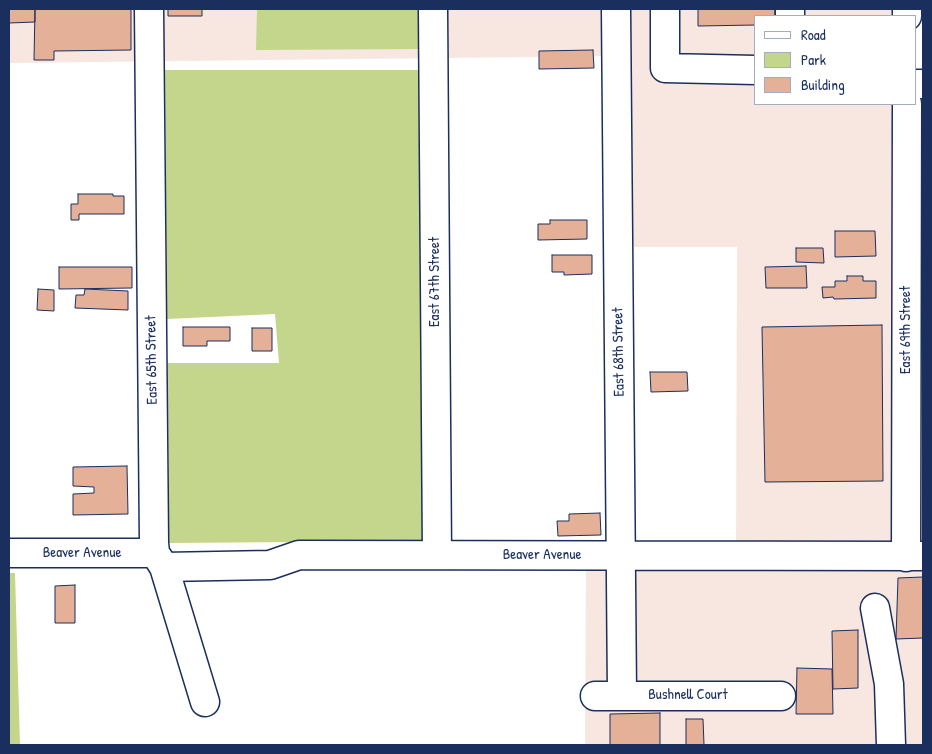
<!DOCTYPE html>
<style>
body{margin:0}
#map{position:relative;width:932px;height:754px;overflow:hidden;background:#fff;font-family:"Patrick Hand",sans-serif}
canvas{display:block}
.frame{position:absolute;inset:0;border:10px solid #1b2f5e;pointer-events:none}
.legend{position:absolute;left:754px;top:15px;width:162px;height:90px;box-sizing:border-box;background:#fff;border:1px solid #a4acbf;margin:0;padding:6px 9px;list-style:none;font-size:15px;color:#1b2f5e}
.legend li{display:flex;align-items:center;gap:10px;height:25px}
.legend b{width:25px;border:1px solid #a4acbf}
</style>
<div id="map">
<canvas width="932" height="754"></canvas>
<div class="frame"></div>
<ul class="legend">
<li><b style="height:6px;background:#fff"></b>Road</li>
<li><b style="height:14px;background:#c3d68b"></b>Park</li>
<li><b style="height:14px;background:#e4b098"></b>Building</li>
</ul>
</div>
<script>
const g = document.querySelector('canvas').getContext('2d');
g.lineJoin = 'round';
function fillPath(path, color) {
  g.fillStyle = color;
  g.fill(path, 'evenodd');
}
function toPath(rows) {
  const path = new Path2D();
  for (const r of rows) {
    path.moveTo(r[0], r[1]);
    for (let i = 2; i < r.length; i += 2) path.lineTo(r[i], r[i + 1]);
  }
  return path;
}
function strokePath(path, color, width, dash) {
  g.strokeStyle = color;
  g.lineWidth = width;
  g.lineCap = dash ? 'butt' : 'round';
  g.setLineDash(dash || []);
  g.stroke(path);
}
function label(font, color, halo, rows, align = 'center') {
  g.font = font + ' "Patrick Hand",sans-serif';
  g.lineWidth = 5;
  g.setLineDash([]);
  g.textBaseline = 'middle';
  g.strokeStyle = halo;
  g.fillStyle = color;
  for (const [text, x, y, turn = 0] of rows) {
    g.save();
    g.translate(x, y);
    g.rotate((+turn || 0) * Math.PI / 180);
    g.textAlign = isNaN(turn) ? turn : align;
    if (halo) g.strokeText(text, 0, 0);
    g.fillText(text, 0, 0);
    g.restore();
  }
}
const built = toPath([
 [9,9,907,9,907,16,756,16,756,104,916,104,923,76,923,745,585,745,586,556,736,556,737,247,618,247,617,56,9,63]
]);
const green = toPath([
 [257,9,420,9,420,49,256,50],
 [165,70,420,70,424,541,169,543,168,363,279,363,275,314,167,319],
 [9,573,15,573,20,745,9,745]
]);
const building = toPath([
 [9,9,35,9,35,22,9,23,9,9],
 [35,9,131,9,131,50,54,51,54,60,34,60,35,9],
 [168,9,202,9,202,16,168,16,168,9],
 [698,9,775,9,775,16,756,16,756,25,698,26,698,9],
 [593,50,594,68,539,69,539,51,593,50],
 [78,194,113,194,113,196,124,196,124,214,79,214,79,220,71,220,71,204,78,204,78,194],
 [550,220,587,220,587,239,538,240,538,224,550,224,550,220],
 [835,231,875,231,876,256,835,257,835,231],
 [796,248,823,248,824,263,796,262,796,248],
 [552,255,592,255,592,274,564,275,564,272,552,272,552,255],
 [806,266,807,288,766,288,765,267,806,266],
 [59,267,132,267,132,288,59,289,59,267],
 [847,276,863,276,863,281,876,281,876,298,834,299,833,297,823,298,822,287,835,287,835,281,847,281,847,276],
 [38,289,54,290,54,311,37,310,38,289],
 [85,289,128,291,128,310,75,308,76,295,84,295,85,289],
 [882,325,883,481,765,482,762,327,882,325],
 [183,327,230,327,230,341,207,341,207,346,183,346,183,327],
 [252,328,272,328,272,351,252,351,252,328],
 [650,372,687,372,688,391,651,392,650,372],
 [127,466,128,514,73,515,73,494,94,493,94,487,73,486,73,467,127,466],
 [600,513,601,535,558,536,557,521,569,521,569,514,600,513],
 [923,577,923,638,896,639,898,578,923,577],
 [75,585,75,623,55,623,55,586,75,585],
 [858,630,858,688,833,689,832,631,858,630],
 [797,668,832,669,833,714,796,714,797,668],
 [660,713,660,745,610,745,610,714,660,713],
 [686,719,703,719,704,745,686,745,686,719]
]);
const minor = toPath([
 [149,9,154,543,155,553,164,567,205,702],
 [433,9,437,555],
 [616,9,622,695],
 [665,9,665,68,756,70],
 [907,9,907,16],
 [790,16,790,9],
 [916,84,923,84],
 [9,553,155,553],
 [906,557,907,104],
 [164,567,270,565,299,555,923,556],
 [875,608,889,684,891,745],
 [595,696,781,696]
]);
const streetNames = [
 ["East 67th Street",435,282,-90],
 ["East 69th Street",906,330,-90],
 ["East 68th Street",619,352,-91],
 ["East 65th Street",152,360,-91],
 ["Beaver Avenue",82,553],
 ["Beaver Avenue",542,555],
 ["Bushnell Court",688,695]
];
fillPath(built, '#f7e7e0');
fillPath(green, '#c3d68b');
fillPath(building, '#e4b098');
strokePath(building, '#1b2f5e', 1);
strokePath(minor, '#1b2f5e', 31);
strokePath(minor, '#fff', 28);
label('15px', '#1b2f5e', '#fff', streetNames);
</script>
